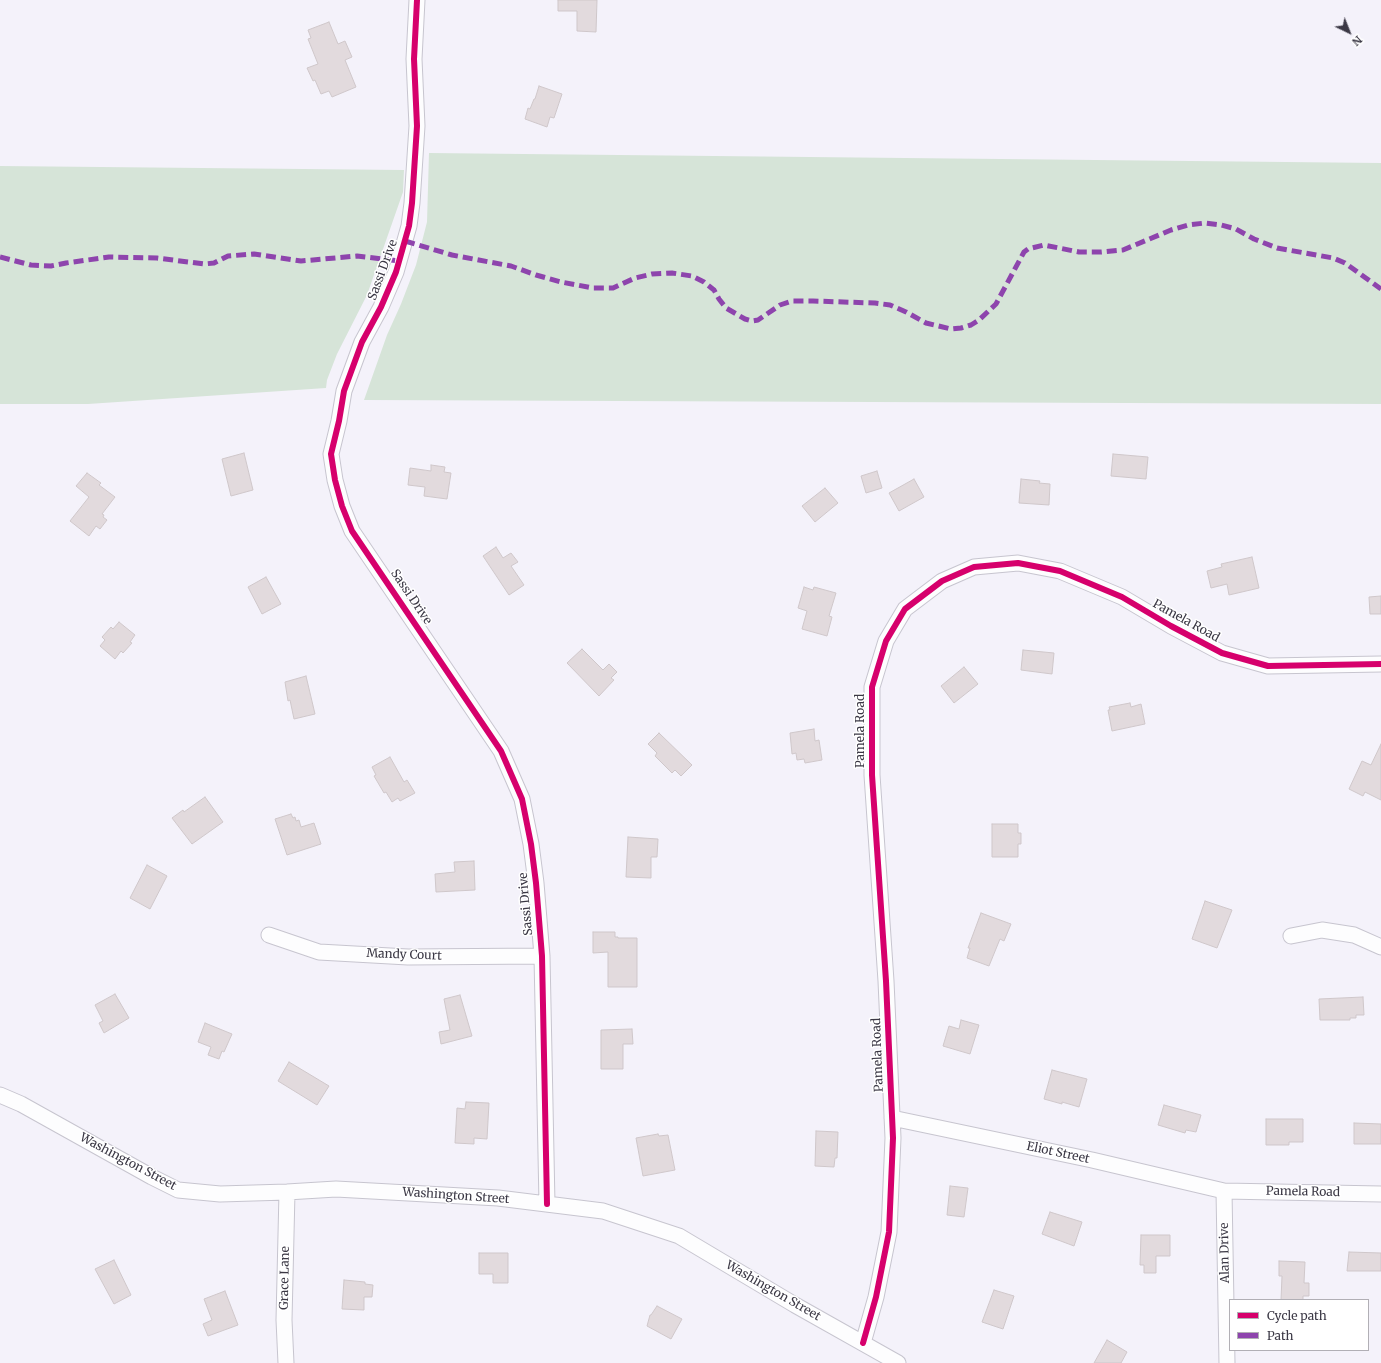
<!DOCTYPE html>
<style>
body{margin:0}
#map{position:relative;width:1381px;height:1363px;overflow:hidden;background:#f4f2fa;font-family:Merriweather,serif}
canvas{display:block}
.legend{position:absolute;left:1229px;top:1299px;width:140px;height:52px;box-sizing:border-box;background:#fff;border:1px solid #b1afb5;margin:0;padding:5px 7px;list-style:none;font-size:12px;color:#3b3845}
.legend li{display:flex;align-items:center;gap:8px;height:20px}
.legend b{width:20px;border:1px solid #b1afb5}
.north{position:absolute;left:1329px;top:12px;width:40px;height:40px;-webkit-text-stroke:3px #fff;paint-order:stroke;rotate:137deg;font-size:11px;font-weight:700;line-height:16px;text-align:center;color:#3b3845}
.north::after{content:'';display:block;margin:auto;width:14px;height:18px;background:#3b3845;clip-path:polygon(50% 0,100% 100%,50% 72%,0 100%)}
</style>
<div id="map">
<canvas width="1381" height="1363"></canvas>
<ul class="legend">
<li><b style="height:5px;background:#d6006c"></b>Cycle path</li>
<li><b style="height:5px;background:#8e44ad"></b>Path</li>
</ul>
<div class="north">N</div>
</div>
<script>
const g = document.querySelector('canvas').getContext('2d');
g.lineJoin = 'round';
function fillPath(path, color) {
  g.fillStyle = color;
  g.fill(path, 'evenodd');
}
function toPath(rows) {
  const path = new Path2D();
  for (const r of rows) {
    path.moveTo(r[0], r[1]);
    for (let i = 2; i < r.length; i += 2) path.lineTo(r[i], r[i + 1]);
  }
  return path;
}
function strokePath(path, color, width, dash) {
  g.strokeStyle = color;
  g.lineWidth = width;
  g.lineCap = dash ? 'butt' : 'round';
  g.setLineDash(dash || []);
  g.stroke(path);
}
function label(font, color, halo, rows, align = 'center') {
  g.font = font + ' Merriweather,serif';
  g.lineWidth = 3;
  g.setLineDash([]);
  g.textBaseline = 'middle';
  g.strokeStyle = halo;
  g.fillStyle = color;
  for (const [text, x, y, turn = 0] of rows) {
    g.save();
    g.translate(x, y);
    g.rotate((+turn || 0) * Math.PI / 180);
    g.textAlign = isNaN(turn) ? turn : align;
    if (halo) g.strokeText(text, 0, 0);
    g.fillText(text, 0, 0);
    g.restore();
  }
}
const green = toPath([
 [429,153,1381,163,1381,404,364,400,387,335,401,304,416,265,427,222],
 [0,166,404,170,403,192,367,295,337,354,327,380,326,388,88,404,0,404]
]);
const building = toPath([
 [558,0,597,0,596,32,577,31,577,11,558,11,558,0],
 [329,22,338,44,345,41,352,57,345,60,356,87,332,97,329,91,321,94,315,80,313,81,307,68,318,64,308,39,311,38,308,30,329,22],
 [539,86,562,94,554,118,550,117,547,127,525,119,528,108,530,109,534,99,535,99,539,86],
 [244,453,253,490,231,496,222,459,244,453],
 [1113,454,1148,457,1146,479,1111,476,1113,454],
 [431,465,445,467,444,472,451,473,447,499,424,496,425,487,408,485,410,468,431,471,431,465],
 [877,471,882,488,866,493,861,476,877,471],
 [87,473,101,483,99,485,115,497,102,514,104,515,103,517,107,520,100,529,96,526,89,536,70,521,89,497,76,486,87,473],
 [914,479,924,497,899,511,889,493,914,479],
 [1021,479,1040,481,1039,483,1050,484,1049,505,1019,503,1021,479],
 [825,488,838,503,815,522,802,506,825,488],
 [496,547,503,558,511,553,518,562,511,566,524,585,509,595,483,556,496,547],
 [1252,557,1259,588,1229,595,1227,584,1211,588,1207,571,1222,567,1221,564,1252,557],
 [266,577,281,604,262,614,248,587,266,577],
 [804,587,813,590,814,587,836,593,829,616,832,617,827,636,802,629,807,611,798,608,804,587],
 [1381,596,1381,614,1370,614,1369,597,1381,596],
 [119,622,135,635,130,642,132,643,123,653,121,651,115,659,100,646,105,640,102,637,111,627,113,629,119,622],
 [582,649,603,670,609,664,617,672,611,678,614,680,599,696,567,663,582,649],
 [1023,650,1054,653,1052,674,1021,670,1023,650],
 [964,667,978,684,954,703,941,686,964,667],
 [306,676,315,714,294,719,290,700,288,701,285,682,306,676],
 [1130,703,1131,707,1141,704,1145,724,1112,731,1108,710,1110,710,1109,707,1130,703],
 [814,729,815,741,819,740,822,760,805,763,804,759,797,760,796,753,792,754,790,733,814,729],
 [659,733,692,765,681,776,675,770,672,773,655,756,657,753,648,744,659,733],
 [1381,744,1381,800,1365,792,1363,796,1349,789,1362,761,1371,765,1381,744],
 [390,757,404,782,407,780,415,793,400,801,398,798,392,802,386,792,384,793,374,776,376,775,372,767,390,757],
 [205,797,223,822,192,844,172,818,183,810,184,812,205,797],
 [291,814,293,818,295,817,296,821,299,820,301,827,314,823,321,844,287,855,275,819,291,814],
 [992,824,1018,824,1018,833,1021,833,1021,844,1018,844,1018,857,992,857,992,824],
 [628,837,658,839,657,857,651,857,651,878,626,877,628,837],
 [474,861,475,890,436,892,435,874,455,872,454,862,474,861],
 [147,865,167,876,150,909,130,898,147,865],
 [1205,901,1232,910,1217,948,1192,939,1205,901],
 [981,913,1011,924,1004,941,1000,939,989,966,967,958,970,948,968,948,981,913],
 [593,932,615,932,615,937,618,937,618,938,637,938,637,987,608,987,608,952,593,953,593,932],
 [115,994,129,1018,104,1033,99,1023,103,1021,95,1005,115,994],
 [460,995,472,1036,441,1044,439,1032,450,1030,444,999,460,995],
 [1363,997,1364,1015,1356,1015,1356,1018,1350,1018,1350,1020,1320,1020,1319,999,1363,997],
 [961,1020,979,1025,970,1054,943,1046,949,1026,959,1029,961,1020],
 [205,1023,232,1034,224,1052,222,1051,219,1059,208,1055,211,1047,198,1042,205,1023],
 [632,1029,633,1044,623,1044,623,1069,601,1069,601,1030,632,1029],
 [289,1062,329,1086,317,1105,278,1081,289,1062],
 [1052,1070,1087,1079,1079,1107,1062,1102,1062,1104,1044,1099,1052,1070],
 [466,1102,489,1103,487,1139,474,1138,474,1144,455,1143,457,1108,465,1109,466,1102],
 [1164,1105,1201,1115,1196,1132,1186,1130,1185,1133,1158,1125,1164,1105],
 [1266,1119,1303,1119,1303,1142,1289,1142,1289,1145,1266,1145,1266,1119],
 [1354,1123,1381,1124,1381,1144,1354,1144,1354,1123],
 [816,1131,838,1132,837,1158,835,1158,834,1167,815,1166,816,1131],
 [658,1134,659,1136,668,1135,675,1170,643,1176,636,1138,658,1134],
 [950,1186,968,1188,964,1217,947,1215,950,1186],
 [1050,1212,1082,1222,1074,1246,1042,1234,1050,1212],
 [1141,1235,1170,1235,1170,1256,1156,1256,1156,1273,1144,1273,1144,1265,1140,1265,1141,1235],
 [1349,1252,1381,1253,1381,1271,1347,1271,1349,1252],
 [479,1253,508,1253,508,1283,493,1283,493,1274,479,1274,479,1253],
 [114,1260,131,1295,114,1304,95,1269,114,1260],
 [1279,1261,1305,1262,1304,1283,1309,1283,1309,1296,1303,1296,1303,1300,1281,1300,1282,1276,1279,1276,1279,1261],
 [344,1280,365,1282,365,1284,373,1285,372,1297,364,1297,364,1310,342,1309,344,1280],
 [994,1290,1014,1296,1003,1329,982,1322,994,1290],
 [225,1291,238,1325,208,1336,203,1324,212,1320,204,1299,225,1291],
 [657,1306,682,1319,671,1339,647,1326,650,1315,651,1315,657,1306],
 [1107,1340,1127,1352,1121,1363,1094,1363,1107,1340]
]);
const minor = toPath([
 [417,0,414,59,417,126,412,203,409,226,396,272,381,307,362,342,344,391,339,421,331,454,335,480,342,506,352,531,501,751,522,799,531,844,536,883,542,956,547,1204],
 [269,935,319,952,408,957,542,956],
 [1291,936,1322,930,1354,935,1381,947],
 [0,1095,21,1104,152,1177,178,1190,220,1194,287,1192,336,1189,498,1198,603,1211,679,1236,795,1305,898,1363],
 [892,1118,1092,1160,1224,1191,1381,1194],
 [1224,1191,1227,1363],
 [863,1343,876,1297,889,1232,893,1138,886,981,872,775,872,687,886,641,905,609,942,581,974,567,1018,563,1060,571,1122,597,1171,626,1222,653,1268,666,1381,664],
 [286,1363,284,1320,287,1192]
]);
const quiet = toPath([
 [405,241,452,255,511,266,536,275,561,282,593,288,613,288,635,278,652,274,672,273,692,276,704,282,714,290,719,299,726,308,745,319,752,321,758,320,780,305,792,301,813,301,875,303,890,305,906,312,926,323,951,329,961,328,971,325,979,320,996,304,1024,252,1028,249,1044,245,1079,252,1101,252,1123,250,1171,230,1188,225,1205,223,1221,225,1236,229,1254,239,1277,248,1333,258,1345,263,1381,289],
 [0,257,31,265,51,266,66,263,109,257,157,258,204,264,214,263,228,256,254,254,301,261,357,256,399,261]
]);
const cycleway = toPath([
 [417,0,414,59,417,126,412,203,409,226,396,272,381,307,362,342,344,391,339,421,331,454,335,480,342,506,352,531,501,751,522,799,531,844,536,883,542,956,547,1204],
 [863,1343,876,1297,889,1232,893,1138,886,981,872,775,872,687,886,641,905,609,942,581,974,567,1018,563,1060,571,1122,597,1171,626,1222,653,1268,666,1381,664]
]);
const streetNames = [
 ["Sassi Drive",383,270,-70],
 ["Sassi Drive",411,597,56],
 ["Pamela Road",1186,621,29],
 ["Pamela Road",861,731,-90],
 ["Sassi Drive",526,904,-95],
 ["Mandy Court",404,955,2],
 ["Pamela Road",878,1055,-92],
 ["Eliot Street",1058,1153,12],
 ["Washington Street",128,1162,28],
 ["Pamela Road",1303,1192,1],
 ["Washington Street",456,1196,4],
 ["Alan Drive",1225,1253,-91],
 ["Grace Lane",285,1278,-89],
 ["Washington Street",773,1291,30]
];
fillPath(green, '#d6e4d8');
fillPath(building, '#e2dadd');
strokePath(building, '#cfc7ca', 1);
strokePath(minor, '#c7c5cf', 17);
strokePath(minor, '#fdfdfe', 15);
strokePath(quiet, '#8e44ad', 5, [10, 5]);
strokePath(cycleway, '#d6006c', 6);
label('12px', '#3b3845', '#fff', streetNames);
</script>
